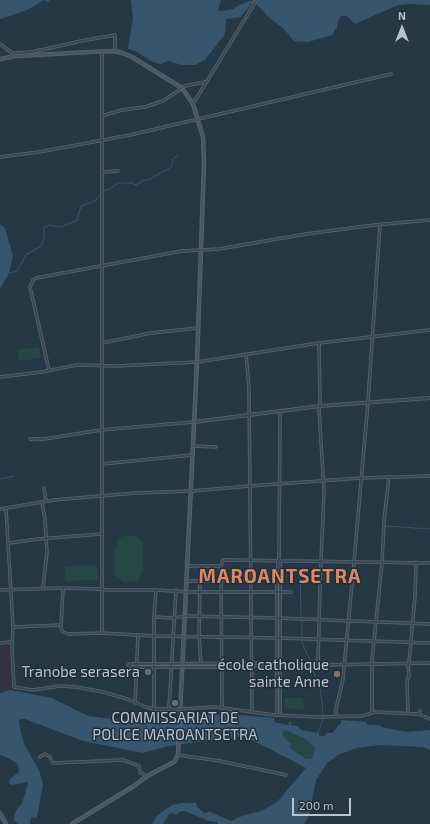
<!DOCTYPE html>
<meta charset="utf-8">
<style>
body{margin:0}
#map{position:relative;width:430px;height:824px;overflow:hidden;background:#253846;font-family:"Exo 2",sans-serif}
canvas{display:block}
.north{position:absolute;left:382px;top:8px;width:40px;height:40px;-webkit-text-stroke:3px #1e2e3a;paint-order:stroke;rotate:0deg;font-size:11px;font-weight:700;line-height:16px;text-align:center;color:#b7c3ce}
.north::after{content:'';display:block;margin:auto;width:14px;height:18px;background:#b7c3ce;clip-path:polygon(50% 0,100% 100%,50% 72%,0 100%)}
.scale{position:absolute;left:292px;top:798px;width:59px;height:18px;box-sizing:border-box;border:2px solid #b7c3ce;border-top:0;padding-left:5px;font-size:12px;line-height:14px;white-space:nowrap;color:#b7c3ce;-webkit-text-stroke:3px #1e2e3a;paint-order:stroke}
</style>
<div id="map">
<canvas width="430" height="824"></canvas>
<div class="north">N</div>
<div class="scale">200 m</div>
</div>
<script>
const g = document.querySelector('canvas').getContext('2d');
g.lineJoin = 'round';
function fillPath(path, color) {
  g.fillStyle = color;
  g.fill(path, 'evenodd');
}
function toPath(rows) {
  const path = new Path2D();
  for (const r of rows) {
    path.moveTo(r[0], r[1]);
    for (let i = 2; i < r.length; i += 2) path.lineTo(r[i], r[i + 1]);
  }
  return path;
}
function strokePath(path, color, width, dash) {
  g.strokeStyle = color;
  g.lineWidth = width;
  g.lineCap = dash ? 'butt' : 'round';
  g.setLineDash(dash || []);
  g.stroke(path);
}
function label(font, color, halo, rows, align = 'center') {
  g.font = font + ' "Exo 2",sans-serif';
  g.lineWidth = 3;
  g.setLineDash([]);
  g.textBaseline = 'middle';
  g.strokeStyle = halo;
  g.fillStyle = color;
  for (const [text, x, y, turn = 0] of rows) {
    g.save();
    g.translate(x, y);
    g.rotate((+turn || 0) * Math.PI / 180);
    g.textAlign = isNaN(turn) ? turn : align;
    if (halo) g.strokeText(text, 0, 0);
    g.fillText(text, 0, 0);
    g.restore();
  }
}
const medical = toPath([
 [0,643,8,643,11,646,13,688,0,691]
]);
const green = toPath([
 [39,347,41,358,19,361,18,350],
 [127,535,137,536,143,543,143,572,138,581,124,583,115,575,115,549,119,538],
 [97,565,98,580,65,581,65,566],
 [285,698,303,698,304,710,285,708],
 [285,730,304,738,315,747,312,758,307,759,290,748,289,745,292,744,286,740,282,733]
]);
const water = toPath([
 [0,0,50,0,48,2,44,0,27,10,0,19],
 [131,0,221,0,218,10,220,11,233,9,239,5,253,0,430,0,430,5,409,4,398,5,355,24,347,16,341,16,338,21,337,27,332,35,308,42,294,41,283,28,267,16,265,13,255,3,252,3,241,17,226,19,225,34,205,60,195,65,182,65,168,61,161,64,153,62,135,51,128,49,133,19],
 [0,224,5,228,13,256,9,273,0,289],
 [10,690,52,698,88,716,130,721,172,718,174,721,177,721,178,716,230,714,274,718,274,722,288,725,289,722,291,722,291,725,297,726,301,730,319,733,319,736,325,736,326,733,332,733,341,723,341,720,366,722,368,725,379,725,382,727,407,732,430,730,430,750,423,747,381,745,356,748,338,755,327,763,316,780,309,816,304,824,218,824,217,822,209,821,185,811,181,811,176,815,174,813,169,814,163,824,152,824,156,817,162,812,172,805,182,803,196,803,197,807,204,813,210,812,231,821,242,816,261,811,277,802,306,768,266,747,242,736,168,746,143,753,83,741,25,719,21,719,19,721,20,728,24,744,39,770,43,785,37,817,36,818,31,817,30,824,18,824,14,820,15,814,17,809,22,803,28,784,27,782,12,785,10,784,9,782,11,778,18,773,19,770,17,763,6,757,0,755,0,693],
 [285,730,304,738,315,747,312,758,306,759,290,748,290,745,292,744,286,740,282,733]
]);
const stream = toPath([
 [10,273,17,271,26,255,41,246,44,239,44,228,49,225,61,227,75,221,77,220,81,206,92,202,97,199,102,191,110,189,118,183,131,183,136,185,144,180,149,180,162,172,167,170,172,166,173,159,178,156],
 [0,479,14,476],
 [385,526,430,529],
 [300,569,301,617],
 [302,621,302,637],
 [302,641,303,646,311,661],
 [312,668,320,688,322,701,323,719,318,733]
]);
const minor = toPath([
 [0,44,12,53,17,53,32,52,81,41,115,35,115,51],
 [193,104,256,1],
 [102,116,122,110,145,107,163,101,185,86,205,82],
 [0,157,39,152,130,135,391,74],
 [103,172,118,171],
 [102,343,151,333,198,328],
 [246,354,249,388,252,711],
 [49,370,30,287,33,280,36,278,182,251,219,249,306,234,374,225,430,220],
 [0,377,42,372,77,365,117,366,197,362,319,343,430,330],
 [30,439,44,439,101,430,193,422],
 [193,446,216,447],
 [102,464,192,455],
 [0,509,54,500,136,493,192,491,249,486,361,478,430,476],
 [6,509,13,627],
 [9,543,38,539,102,534],
 [279,561,280,563,280,715],
 [187,566,221,566,223,560,227,560,430,563],
 [221,566,222,707],
 [187,581,251,580],
 [200,581,199,636,201,664],
 [43,588,47,552,45,520,42,503,46,500,44,488],
 [63,588,61,628,63,632,68,634,102,633,154,636,280,638,430,643],
 [0,590,63,588,102,589,107,590,156,590,188,592,291,592],
 [154,617,174,618,185,616,277,618,430,624],
 [61,625,13,627,12,647,14,687,33,690,60,686,76,687,103,692,127,699,146,707,154,709,181,709,215,707,274,715,318,717,362,716,375,712,418,714,420,711],
 [102,633,102,52],
 [0,643,10,642,12,645],
 [409,663,415,596,416,562],
 [408,664,409,676,407,681,408,713],
 [128,665,132,667,222,667,430,663],
 [128,665,130,664,277,663,282,665],
 [318,665,320,585,324,491,319,409,320,406,319,343],
 [135,703,138,635],
 [154,708,154,617,156,590],
 [169,708,176,590],
 [372,712,372,660,382,563,384,521,389,477],
 [418,714,430,719],
 [277,715,277,579,278,563,279,561,280,411],
 [336,716,336,709,343,679,354,562,368,402,380,224],
 [178,755,220,761,286,775],
 [40,757,45,754,50,757,53,763,123,760,139,766,140,772,147,776]
]);
const tertiary = toPath([
 [194,422,320,406,430,398]
]);
const secondary = toPath([
 [0,59,16,56,90,52,115,51,125,54,132,57,182,88,193,104,203,137,204,163,197,362,178,755,174,762,147,776,134,786,72,824],
 [0,813,6,824]
]);
const markers = [
 [148,672,4,"#5c6f8a"],
 [337,674,4,"#8d6e63"],
 [175,703,4,"#5c6f8a"]
];
const poiNames = [
 ["école catholique",329,665],
 ["sainte Anne",329,682],
 ["Tranobe serasera",140,672],
 ["COMMISSARIAT DE",175,718,"center"],
 ["POLICE MAROANTSETRA",175,735,"center"]
];
const districtNames = [
 ["MAROANTSETRA",280,577]
];
fillPath(medical, '#323345');
fillPath(green, '#274746');
fillPath(water, '#37566e');
strokePath(stream, '#37566e', 1);
strokePath(minor, '#586672', 3.5);
strokePath(tertiary, '#586672', 4);
strokePath(secondary, '#586672', 4.5);
strokePath(minor, '#394955', 2);
strokePath(tertiary, '#394955', 2.5);
strokePath(secondary, '#475868', 3);
for (const [x, y, r, color] of markers) {
  const dot = new Path2D();
  dot.arc(x, y, r, 0, 2 * Math.PI);
  g.fillStyle = color;
  g.fill(dot);
  strokePath(dot, '#1e2e3a', 1.5);
}
label('15px', '#b7c3ce', '#1e2e3a', poiNames, 'right');
g.letterSpacing = '1px';
label('bold 19px', '#e08560', '#1e2e3a', districtNames);
g.letterSpacing = '0px';
</script>
